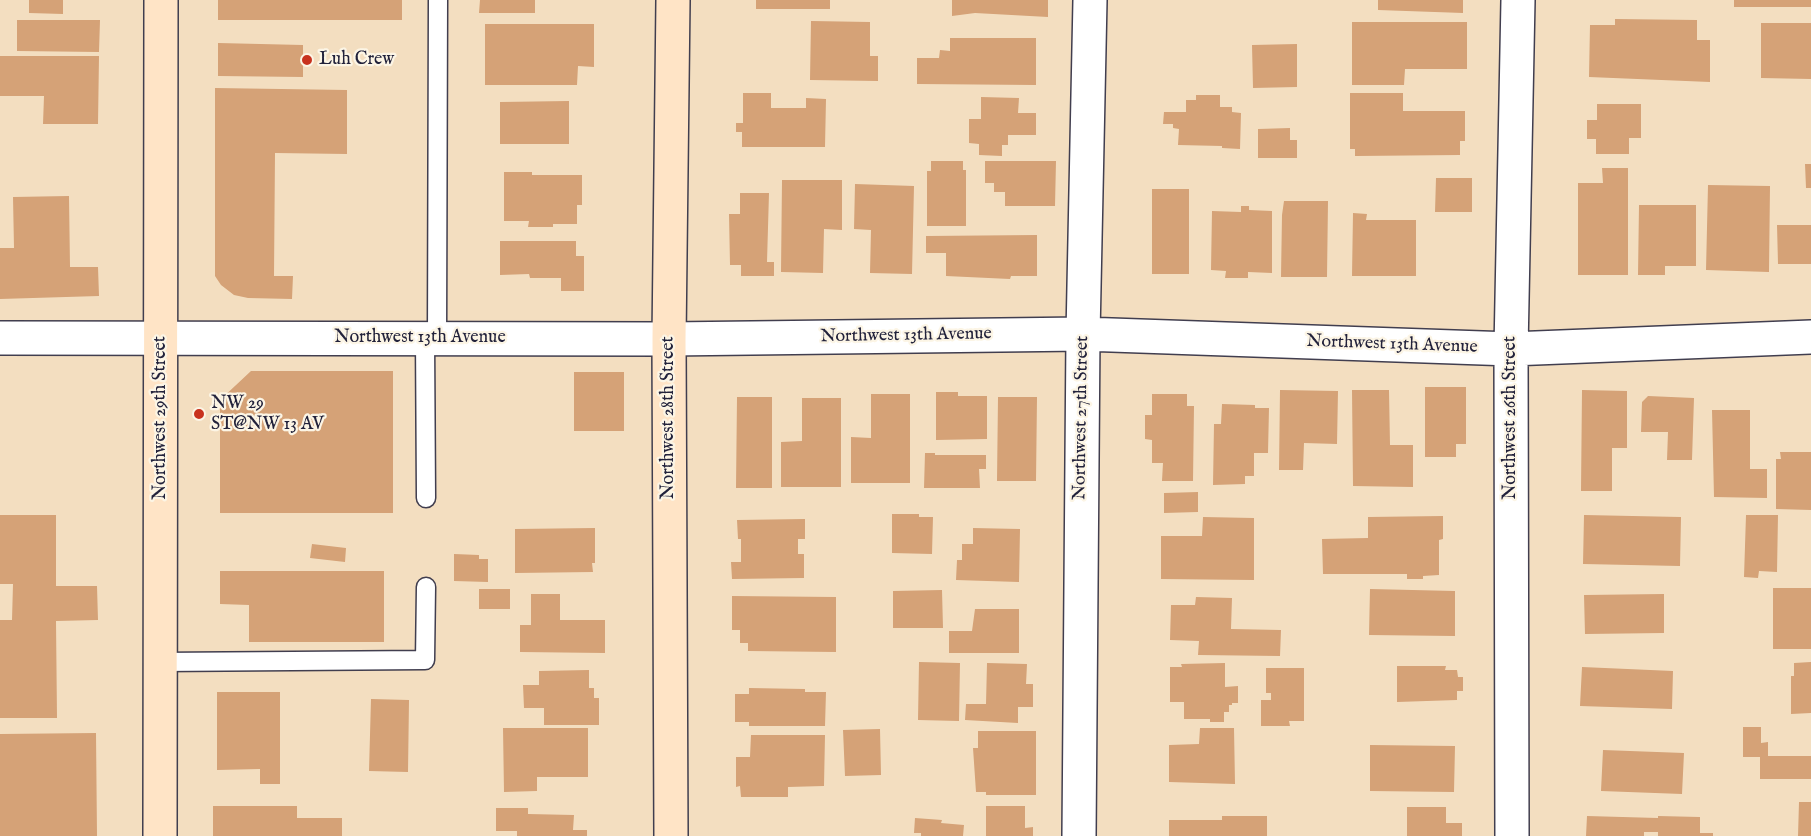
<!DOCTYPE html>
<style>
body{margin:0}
canvas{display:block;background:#f3dec0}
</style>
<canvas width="1811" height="836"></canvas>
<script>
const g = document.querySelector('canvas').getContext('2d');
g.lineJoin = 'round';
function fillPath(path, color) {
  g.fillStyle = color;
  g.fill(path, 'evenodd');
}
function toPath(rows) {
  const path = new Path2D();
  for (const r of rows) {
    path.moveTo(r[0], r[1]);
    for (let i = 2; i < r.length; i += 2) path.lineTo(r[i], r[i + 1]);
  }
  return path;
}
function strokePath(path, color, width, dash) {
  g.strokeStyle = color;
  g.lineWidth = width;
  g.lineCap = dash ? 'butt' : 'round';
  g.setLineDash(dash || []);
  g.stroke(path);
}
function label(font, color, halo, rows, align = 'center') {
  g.font = font + ' "IM FELL English",serif';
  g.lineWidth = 4.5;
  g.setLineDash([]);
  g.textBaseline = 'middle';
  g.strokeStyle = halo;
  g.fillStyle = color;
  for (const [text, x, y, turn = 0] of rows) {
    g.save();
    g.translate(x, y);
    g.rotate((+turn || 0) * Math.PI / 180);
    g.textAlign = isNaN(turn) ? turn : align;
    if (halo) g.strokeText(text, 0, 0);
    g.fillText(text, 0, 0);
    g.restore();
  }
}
const building = toPath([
 [29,0,63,0,63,14,29,13],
 [218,0,402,0,402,20,218,20],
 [480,0,535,0,535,13,479,13],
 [756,0,830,0,830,9,756,9],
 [952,0,1048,0,1048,17,975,13,952,16],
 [1378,0,1463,0,1463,13,1378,10],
 [1734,0,1811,0,1811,7,1734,7],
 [1615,19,1697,20,1697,40,1710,40,1710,82,1589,77,1590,25,1615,25],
 [17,20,100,20,99,52,17,51],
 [811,21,870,22,870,56,878,56,878,81,810,80],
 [1352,22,1467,22,1467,69,1405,69,1404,85,1352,85],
 [1761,23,1811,23,1811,79,1761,78],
 [485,24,594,24,594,67,578,66,577,85,485,85],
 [950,38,1036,38,1036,85,917,84,917,58,939,58,940,50,950,51],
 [218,43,303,45,303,77,218,76],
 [1297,44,1297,87,1253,88,1252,45],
 [0,56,99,56,98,124,43,124,44,96,0,96],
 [215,88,347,90,347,154,275,153,274,276,293,276,292,299,248,298,234,295,221,285,215,276],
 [743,93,771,93,771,108,806,108,806,98,826,99,825,147,742,147,742,132,736,132,736,123,743,123],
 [1350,93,1403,93,1403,111,1465,111,1465,141,1460,141,1460,155,1355,156,1355,149,1350,149],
 [1196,95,1220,95,1220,107,1232,107,1232,112,1241,113,1240,149,1222,148,1222,146,1178,145,1179,129,1173,128,1173,124,1163,124,1164,112,1186,112,1186,100,1196,100],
 [981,97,1019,98,1018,113,1036,113,1036,135,1008,135,1008,145,1002,145,1002,156,979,155,979,144,969,143,969,119,981,119],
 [569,101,569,144,500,144,500,102],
 [1597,104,1641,104,1641,138,1629,138,1629,154,1596,154,1596,139,1587,139,1587,120,1597,120],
 [1290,128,1290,140,1297,140,1297,158,1258,158,1258,129],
 [931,161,963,161,963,170,966,170,966,226,927,226,927,171,931,171],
 [985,161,1056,161,1055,206,1005,206,1005,192,994,192,994,183,985,183],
 [1805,164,1811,164,1811,188,1806,188],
 [1602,168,1628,168,1628,275,1578,275,1578,183,1603,183],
 [504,172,532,172,532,175,582,175,582,205,577,205,577,224,553,224,553,227,528,227,529,221,504,221],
 [1436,178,1472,178,1472,212,1435,212],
 [782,180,842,180,842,230,824,229,823,273,781,272],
 [855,184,914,186,912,274,870,273,871,230,854,229],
 [1708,185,1770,186,1769,272,1706,270],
 [1152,189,1189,189,1189,274,1152,274],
 [740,193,769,193,767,262,774,262,774,276,741,276,741,265,730,265,729,214,740,214],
 [69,196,70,267,98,267,99,296,0,299,0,248,14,248,13,197],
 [1284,201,1328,201,1327,277,1281,277,1282,215],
 [1639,205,1696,205,1696,266,1665,266,1665,275,1638,275],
 [1241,206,1249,206,1249,210,1272,211,1272,273,1248,272,1248,278,1225,278,1226,271,1211,270,1212,211,1241,212],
 [1353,213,1367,214,1366,220,1416,220,1416,276,1352,276],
 [1777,225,1811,225,1811,264,1778,264],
 [1037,235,1037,276,1011,276,1010,279,946,276,946,253,926,253,926,236],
 [500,241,576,241,576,256,584,256,584,291,561,291,561,278,530,278,529,274,500,275],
 [251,371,393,371,393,513,220,513,220,400],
 [574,372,624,372,624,431,574,431],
 [1425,387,1466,387,1466,444,1456,444,1456,457,1425,457],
 [1280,390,1338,391,1337,444,1304,443,1303,470,1279,470],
 [1352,390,1389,390,1390,445,1413,445,1413,487,1353,486],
 [1582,390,1627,391,1627,448,1612,448,1612,491,1581,491],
 [936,392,958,392,958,396,987,396,987,439,936,440],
 [871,394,910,394,910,483,851,483,851,437,871,438],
 [1152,394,1187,394,1187,406,1194,406,1193,481,1162,481,1163,463,1152,463,1152,440,1145,439,1145,415,1152,415],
 [1648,396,1694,398,1692,460,1667,460,1668,432,1641,432,1642,402],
 [737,397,772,397,772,488,736,488],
 [998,397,1037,397,1036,481,997,481],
 [802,398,841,398,841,487,781,487,781,442,802,441],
 [1222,404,1255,405,1255,408,1269,408,1268,453,1254,453,1254,476,1245,476,1245,484,1213,485,1214,424,1221,424],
 [1712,410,1750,410,1750,469,1767,469,1767,498,1714,497],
 [1780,452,1811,452,1811,510,1776,509,1776,459,1781,459],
 [925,453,935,453,935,455,986,455,986,469,979,469,980,488,924,488],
 [1198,492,1198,512,1164,513,1164,493],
 [892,514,919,514,919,517,933,517,932,554,892,553],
 [0,515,56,515,56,586,97,586,98,620,56,621,57,718,0,718,0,620,12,620,13,584,0,584],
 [1584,515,1681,517,1680,566,1583,564],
 [1746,515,1778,515,1777,572,1759,571,1758,578,1744,577],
 [1443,516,1443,539,1439,540,1439,575,1423,576,1423,579,1407,579,1407,574,1323,574,1322,539,1368,538,1368,517],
 [1203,517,1254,518,1254,580,1161,579,1161,536,1202,536],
 [805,519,805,539,798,539,798,554,804,554,804,578,732,579,731,562,741,562,741,539,738,539,737,520],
 [595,528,595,563,592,563,593,572,515,573,515,529],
 [973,528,1020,529,1019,582,956,580,957,560,962,560,962,544,973,544],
 [312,544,346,548,345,562,310,558],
 [454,554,479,555,479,559,488,559,488,582,454,581],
 [220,571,384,571,384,642,249,642,249,605,220,604],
 [1773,588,1811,588,1811,649,1773,649],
 [479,589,510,589,510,609,479,609],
 [1370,589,1455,591,1455,636,1369,635],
 [942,590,943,628,893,628,893,591],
 [531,594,560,594,560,620,605,620,605,653,520,652,520,625,531,625],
 [1664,594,1664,633,1585,634,1584,595],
 [732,596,836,597,836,652,748,651,748,643,740,643,740,630,732,630],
 [1196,597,1232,598,1231,629,1281,630,1280,656,1198,655,1199,641,1170,640,1171,605,1195,605],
 [975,609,1019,609,1019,653,949,653,949,631,972,631],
 [919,662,960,663,959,721,918,720],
 [1811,662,1811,713,1791,714,1791,676,1794,676,1794,663],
 [987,663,1027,664,1026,684,1033,684,1033,707,1018,707,1018,723,965,720,966,704,986,704],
 [1225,663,1225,687,1238,686,1238,703,1232,703,1232,705,1229,705,1229,712,1224,712,1224,722,1210,722,1210,719,1184,719,1184,702,1170,702,1170,667,1182,667,1181,664],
 [1397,666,1446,666,1445,670,1457,670,1458,677,1463,677,1463,691,1457,691,1457,700,1397,702],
 [1582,667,1673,671,1672,709,1580,706],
 [1266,668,1304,668,1304,721,1289,721,1290,726,1261,726,1261,700,1271,700,1271,693,1266,693],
 [589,670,589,688,594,688,594,698,599,698,599,725,544,725,544,708,524,708,523,685,539,685,539,671],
 [749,688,805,689,805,692,826,692,825,726,749,726,749,722,735,722,735,694,749,694],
 [217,692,280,692,280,784,260,784,260,769,217,770],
 [371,699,409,700,408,772,369,771],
 [1743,727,1761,727,1761,743,1768,742,1768,756,1811,756,1811,779,1760,779,1760,757,1743,757],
 [503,728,588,728,588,777,537,777,537,791,504,792],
 [1200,728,1234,728,1235,784,1169,782,1169,745,1199,744],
 [880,729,881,775,845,776,843,730],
 [978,731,1036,731,1036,795,986,795,986,792,976,792,973,748,978,748],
 [96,733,97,836,0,836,0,734],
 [751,735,825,735,824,786,788,787,788,797,741,797,740,786,736,787,736,757,750,757],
 [1370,745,1455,746,1454,792,1370,791],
 [1603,750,1684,753,1682,794,1601,791],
 [1799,802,1811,802,1811,836,1798,836],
 [213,806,297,806,297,818,342,818,342,836,213,836],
 [986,806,1025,806,1025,828,1033,827,1033,836,986,836],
 [1407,807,1446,807,1446,823,1462,823,1462,836,1407,836],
 [496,808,528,808,528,814,574,815,573,830,587,830,587,836,517,836,517,831,496,831],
 [1222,816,1267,816,1267,836,1169,836,1169,820,1222,820],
 [1587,816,1658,818,1658,816,1700,817,1700,833,1713,833,1713,836,1658,836,1658,832,1644,832,1644,836,1586,836],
 [915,818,942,820,941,823,964,825,963,836,921,836,921,833,914,833]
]);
const lane = toPath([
 [425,338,426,498],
 [437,338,438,0],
 [160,662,425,660,426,587]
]);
const street = toPath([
 [0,338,669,339,1083,334,1511,349,1811,337],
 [1079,836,1083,334,1090,0],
 [1512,836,1511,349,1518,0]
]);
const secondary = toPath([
 [160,836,161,0],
 [671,836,669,339,673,0]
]);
const markers = [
 [307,60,6,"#c8321e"],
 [199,414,6,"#c8321e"]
];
const poiNames = [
 ["Luh Crew",319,60],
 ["NW 29",211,404],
 ["ST@NW 13 AV",211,425]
];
const streetNames = [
 ["Northwest 13th Avenue",906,336,-1],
 ["Northwest 13th Avenue",420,338],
 ["Northwest 13th Avenue",1392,345,2],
 ["Northwest 29th Street",161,418,-90],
 ["Northwest 28th Street",669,418,-90],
 ["Northwest 27th Street",1082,418,-89],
 ["Northwest 26th Street",1511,418,-90]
];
fillPath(building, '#d5a277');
strokePath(lane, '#413e4f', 21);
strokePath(street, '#413e4f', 36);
strokePath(secondary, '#413e4f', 36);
strokePath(lane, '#fff', 18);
strokePath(street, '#fff', 33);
strokePath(secondary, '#ffe4c6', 33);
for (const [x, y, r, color] of markers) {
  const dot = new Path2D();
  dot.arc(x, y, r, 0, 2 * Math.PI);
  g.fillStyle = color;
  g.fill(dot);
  strokePath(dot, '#fcf5e5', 2);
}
label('18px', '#22223b', '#fcf5e5', poiNames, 'left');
label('18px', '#22223b', '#fcf5e5', streetNames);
</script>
